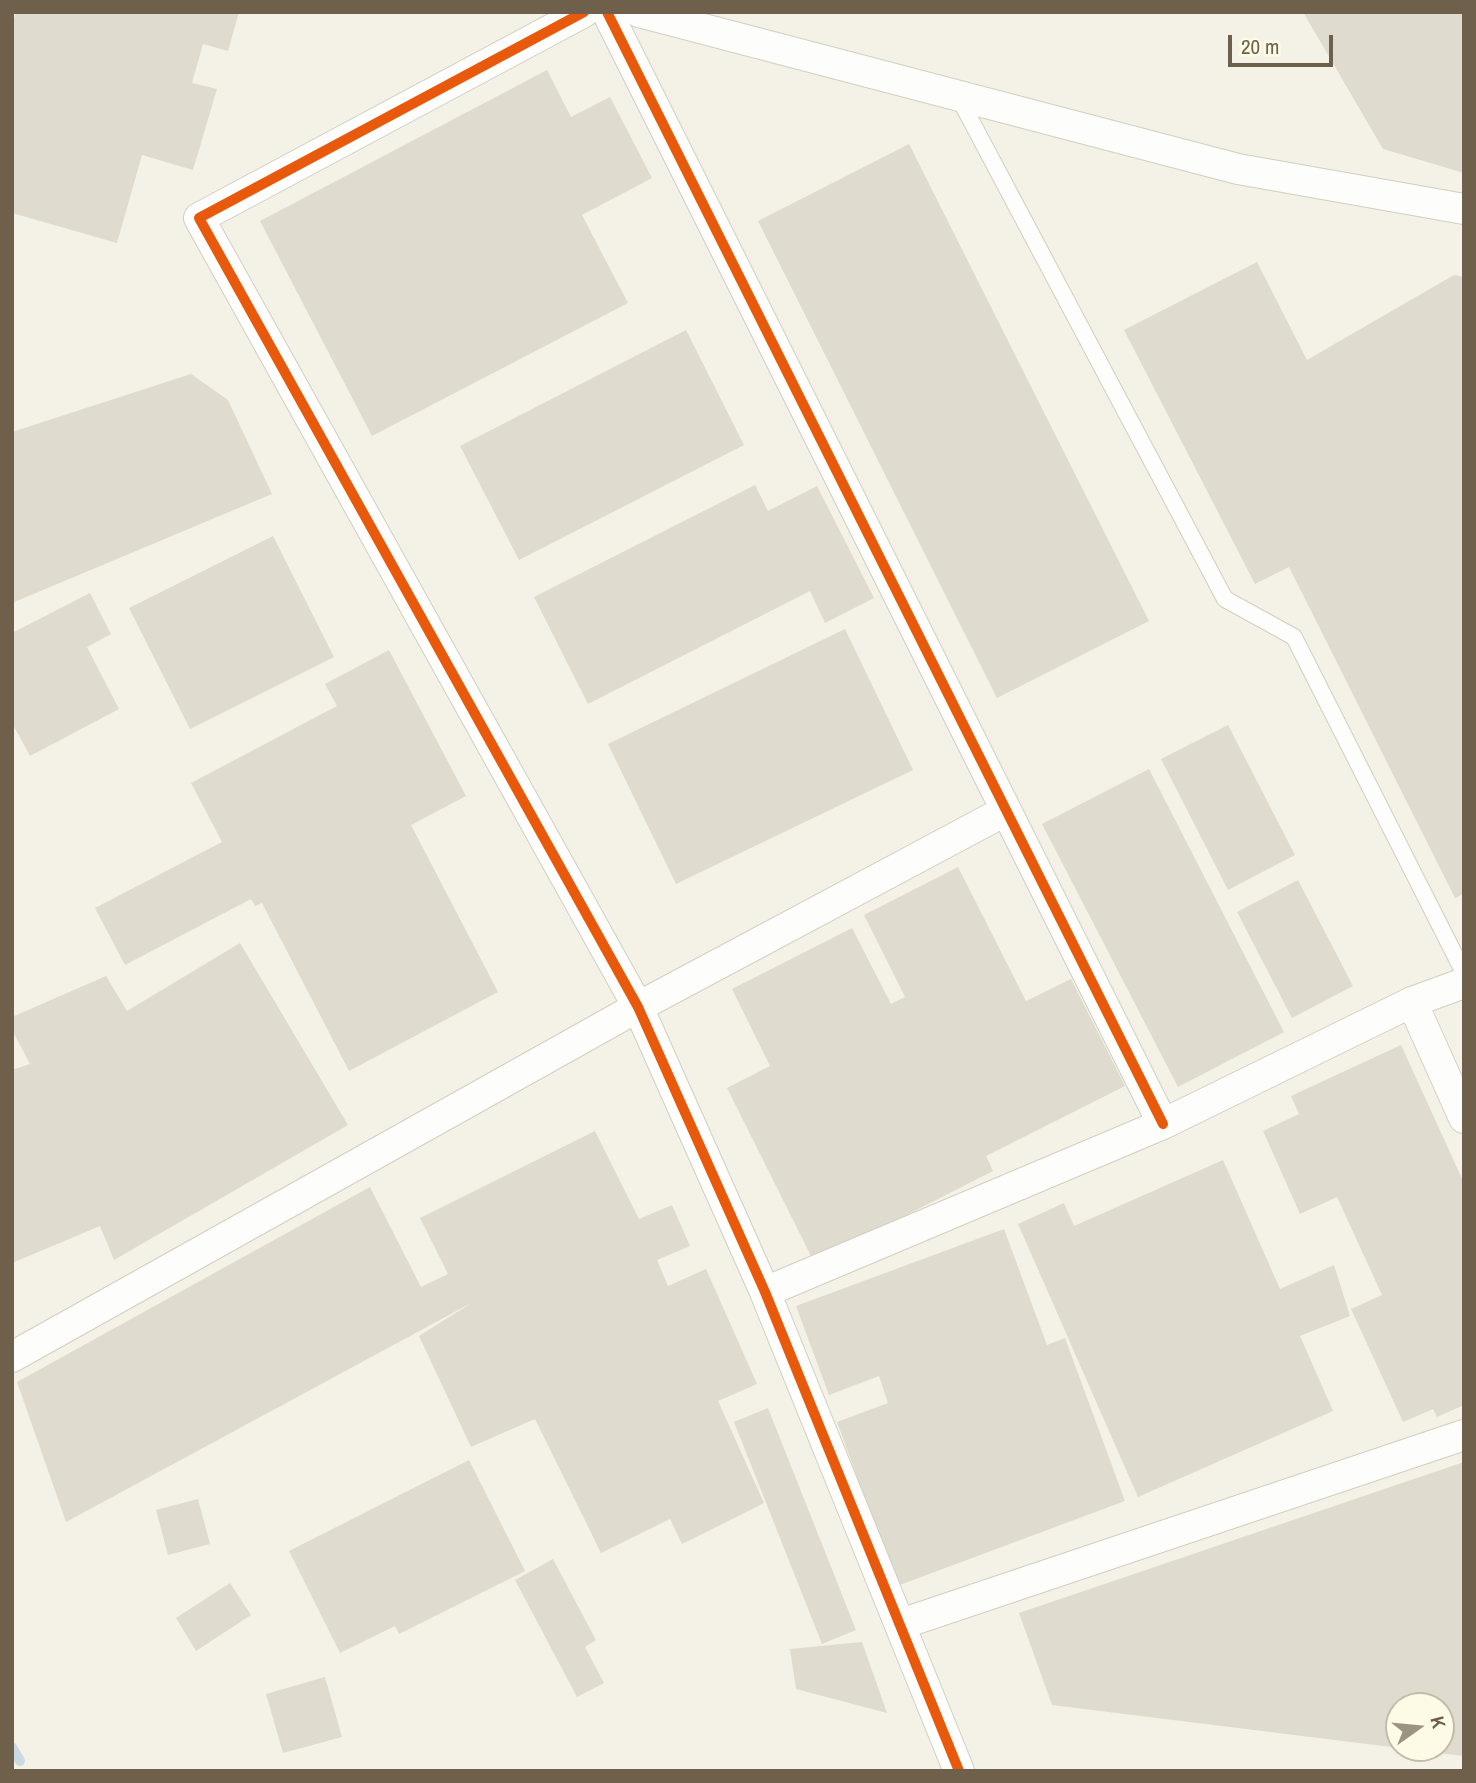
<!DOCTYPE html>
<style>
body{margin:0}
#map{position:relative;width:1476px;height:1783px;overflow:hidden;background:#f4f2e6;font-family:"Archivo Narrow",sans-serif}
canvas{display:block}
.frame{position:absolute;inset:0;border:14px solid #6e604a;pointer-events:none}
.north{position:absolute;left:1385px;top:1692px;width:70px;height:70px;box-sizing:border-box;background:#fdfae6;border:2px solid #c4bca8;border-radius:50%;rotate:75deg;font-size:19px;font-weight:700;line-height:28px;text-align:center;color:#6e604a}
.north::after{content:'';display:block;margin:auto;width:24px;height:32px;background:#9d9381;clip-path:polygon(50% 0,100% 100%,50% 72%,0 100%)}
.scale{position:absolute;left:1228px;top:35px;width:105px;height:32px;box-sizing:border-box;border:4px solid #6e604a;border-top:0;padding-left:9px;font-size:21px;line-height:24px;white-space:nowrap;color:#6e604a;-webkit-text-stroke:5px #fdfae6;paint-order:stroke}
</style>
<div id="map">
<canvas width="1476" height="1783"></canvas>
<div class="frame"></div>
<div class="north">K</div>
<div class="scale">20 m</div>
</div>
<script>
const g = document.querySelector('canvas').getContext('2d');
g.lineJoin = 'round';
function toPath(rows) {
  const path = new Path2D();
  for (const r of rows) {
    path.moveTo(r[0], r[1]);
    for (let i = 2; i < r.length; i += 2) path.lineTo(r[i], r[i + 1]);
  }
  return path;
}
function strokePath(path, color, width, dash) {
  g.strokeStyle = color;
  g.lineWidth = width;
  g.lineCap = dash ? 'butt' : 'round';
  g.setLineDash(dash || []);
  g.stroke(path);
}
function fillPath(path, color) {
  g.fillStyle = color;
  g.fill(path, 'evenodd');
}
const stream = toPath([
 [12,1747,20,1761]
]);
const building = toPath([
 [16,12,239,12,228,51,203,44,192,83,217,89,193,170,142,155,117,243,12,213,12,25],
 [1303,12,1464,12,1464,173,1383,149],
 [547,70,571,117,610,97,652,178,582,215,628,303,372,436,260,221],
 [909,144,1149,621,997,698,758,221],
 [1257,262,1307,360,1454,275,1464,277,1464,894,1455,898,1289,567,1255,584,1124,330],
 [686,330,744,445,519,560,460,446],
 [191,374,228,400,272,494,12,603,12,432],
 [755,485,768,511,817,486,874,598,825,623,810,591,588,704,534,597],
 [273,536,334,657,190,729,129,608],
 [90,593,111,634,87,647,119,709,30,756,12,723,12,633],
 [845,629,913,770,676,884,608,744],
 [389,650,466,796,411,825,498,992,349,1071,262,903,255,906,251,899,125,965,95,908,222,842,191,783,337,706,325,684],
 [1228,725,1295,855,1228,890,1161,759],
 [1149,769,1284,1032,1178,1087,1042,824],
 [958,867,1026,1001,1071,979,1125,1086,986,1156,993,1171,814,1262,727,1088,770,1066,732,989,852,928,891,1004,905,997,864,915],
 [1298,880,1353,986,1292,1018,1237,912],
 [240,943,348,1125,114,1260,100,1226,12,1263,12,1070,30,1064,12,1030,12,1017,106,976,127,1011],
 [1401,1045,1464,1183,1464,1405,1437,1417,1433,1409,1403,1422,1351,1309,1382,1295,1337,1197,1300,1214,1263,1131,1299,1114,1291,1096],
 [595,1131,639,1219,672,1205,690,1246,657,1260,668,1286,706,1269,757,1384,718,1401,764,1503,682,1544,670,1519,601,1553,535,1419,471,1447,419,1336,473,1302,66,1522,17,1382,370,1187,421,1287,448,1274,420,1218],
 [1223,1160,1280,1289,1334,1265,1350,1316,1300,1336,1333,1411,1138,1497,1018,1224,1064,1203,1074,1226],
 [1004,1229,1047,1345,1065,1338,1125,1501,897,1586,837,1422,888,1403,879,1376,829,1395,796,1306],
 [768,1408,856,1630,822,1644,734,1422],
 [469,1460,525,1571,399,1634,395,1626,340,1653,289,1551],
 [1464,1462,1464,1756,1412,1750,1441,1748,1441,1706,1399,1706,1399,1748,1052,1705,1019,1613],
 [198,1499,210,1544,168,1555,156,1510],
 [553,1559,596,1640,585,1647,604,1683,577,1697,515,1580],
 [230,1583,251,1615,196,1651,176,1618],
 [862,1642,887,1713,796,1689,790,1649],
 [325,1677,342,1737,283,1753,266,1694]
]);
const lane = toPath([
 [959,98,1225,599,1294,637,1464,973]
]);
const street = toPath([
 [584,12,199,218,638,1007,765,1292,959,1771],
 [607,12,1163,1124],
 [639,12,1238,169,1464,209],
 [1412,1002,1464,1118],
 [765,1292,1163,1124,1412,1002,1464,983],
 [12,1357,638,1007,1005,811],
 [901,1624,1464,1435]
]);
const cycleway = toPath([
 [584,12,199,218,638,1007,765,1292,959,1771],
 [607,12,1163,1124]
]);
strokePath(stream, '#c9dae2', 10);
fillPath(building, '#dfdbce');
strokePath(lane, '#d2cec2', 18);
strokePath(street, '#d2cec2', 32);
strokePath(lane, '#fdfdfb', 16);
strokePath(street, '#fdfdfb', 30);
strokePath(cycleway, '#e8590c', 10);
</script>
